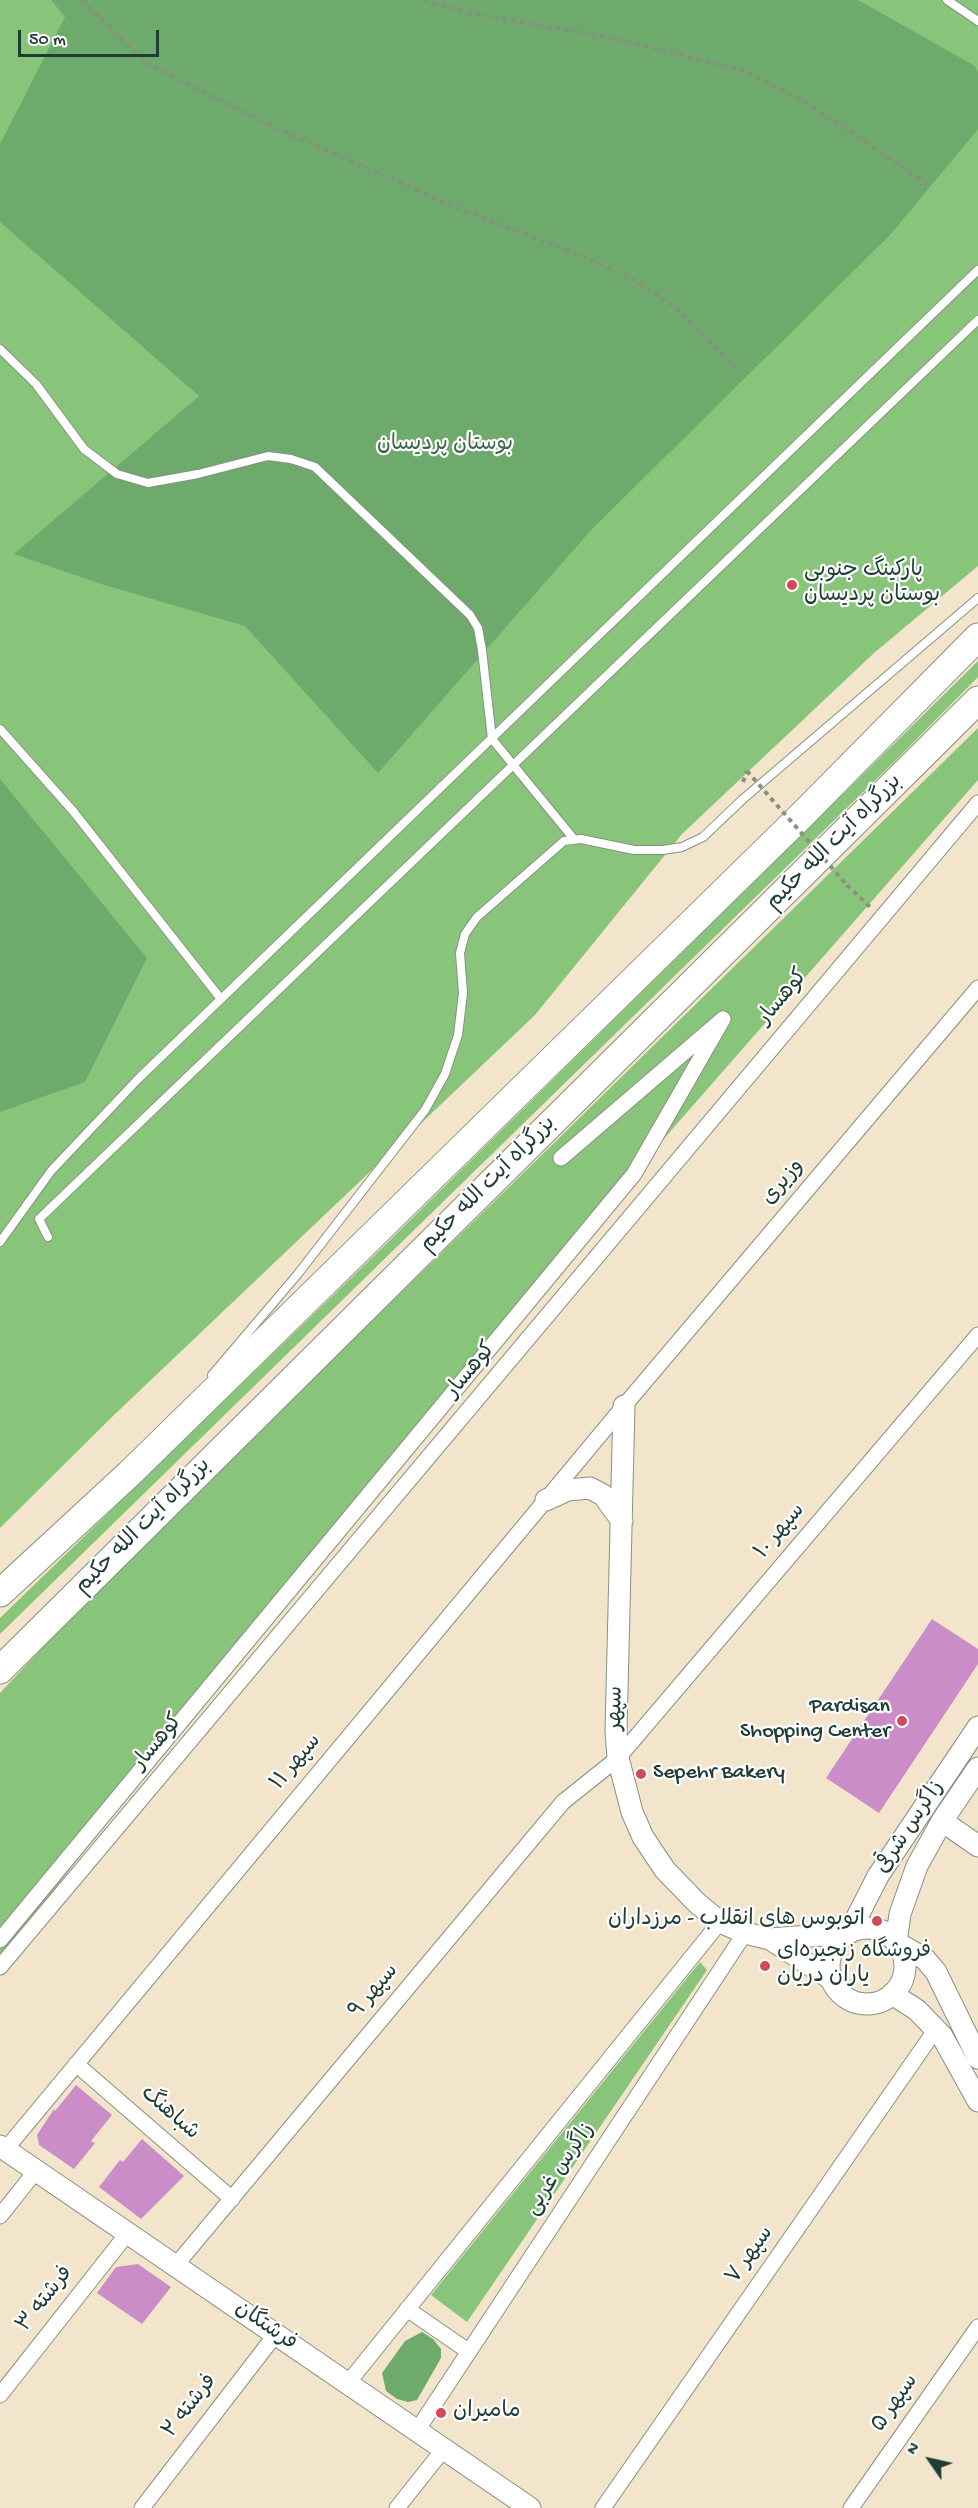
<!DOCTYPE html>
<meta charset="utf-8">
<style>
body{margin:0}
#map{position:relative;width:978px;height:2508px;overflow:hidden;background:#f2e5cb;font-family:"Gochi Hand",sans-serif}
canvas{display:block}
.north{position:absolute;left:900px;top:2430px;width:60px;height:60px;-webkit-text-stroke:4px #fff;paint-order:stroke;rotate:304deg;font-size:16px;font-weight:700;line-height:24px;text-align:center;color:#1f3d34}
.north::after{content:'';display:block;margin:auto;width:21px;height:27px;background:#1f3d34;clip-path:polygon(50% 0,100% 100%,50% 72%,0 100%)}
.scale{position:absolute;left:18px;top:30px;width:141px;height:27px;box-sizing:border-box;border:3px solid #1f3d34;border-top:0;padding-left:8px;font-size:18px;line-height:21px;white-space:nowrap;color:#1f3d34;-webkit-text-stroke:4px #fff;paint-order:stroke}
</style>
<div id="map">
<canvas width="978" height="2508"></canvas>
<div class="north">N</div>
<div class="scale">50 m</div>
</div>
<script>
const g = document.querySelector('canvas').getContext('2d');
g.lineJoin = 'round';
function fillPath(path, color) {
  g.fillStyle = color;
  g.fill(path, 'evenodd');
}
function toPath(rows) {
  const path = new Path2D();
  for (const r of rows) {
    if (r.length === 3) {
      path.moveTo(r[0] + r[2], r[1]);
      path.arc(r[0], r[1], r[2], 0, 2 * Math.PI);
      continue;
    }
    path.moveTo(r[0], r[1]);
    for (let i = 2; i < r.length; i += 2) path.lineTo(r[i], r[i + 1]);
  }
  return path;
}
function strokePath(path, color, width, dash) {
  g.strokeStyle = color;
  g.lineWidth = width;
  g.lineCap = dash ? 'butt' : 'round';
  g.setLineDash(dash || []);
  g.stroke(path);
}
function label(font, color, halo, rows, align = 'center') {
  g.font = font + ' "Gochi Hand","Playpen Sans Arabic",sans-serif';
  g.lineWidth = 4.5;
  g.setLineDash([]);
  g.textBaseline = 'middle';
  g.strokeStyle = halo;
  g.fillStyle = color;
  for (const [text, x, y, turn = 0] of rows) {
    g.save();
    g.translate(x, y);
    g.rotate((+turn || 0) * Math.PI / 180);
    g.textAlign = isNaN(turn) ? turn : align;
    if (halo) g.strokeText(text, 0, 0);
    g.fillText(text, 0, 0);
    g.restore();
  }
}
const green = toPath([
 [0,0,978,0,978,566,874,653,682,834,535,1015,113,1416,0,1528],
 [978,661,978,677,896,760,0,1634,0,1618,385,1245],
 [978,728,978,780,654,1150,218,1677,0,1960,0,1693,91,1596],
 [700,1962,707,1970,467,2322,431,2295]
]);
const forest = toPath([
 [51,0,858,0,975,66,978,72,978,129,890,235,592,529,378,773,245,626,101,584,14,554,199,396,0,222,0,144,65,17],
 [0,779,147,958,85,1082,0,1112],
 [422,2332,433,2339,441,2349,441,2358,417,2400,408,2402,397,2399,386,2391,382,2373,405,2341]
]);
const building = toPath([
 [932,1619,978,1649,978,1664,879,1813,826,1778],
 [76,2085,112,2115,91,2141,95,2143,74,2169,39,2145,37,2135,54,2109,55,2111],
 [142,2139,184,2176,141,2219,99,2187,120,2160,123,2162],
 [138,2264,171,2287,142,2324,97,2293,116,2267]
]);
const path = toPath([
 [82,0,147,63,276,128,457,208,585,257,638,282,676,308,738,370],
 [424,0,469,13,617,39,741,70,796,97,852,132,929,186],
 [743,782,747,771],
 [847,885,870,907]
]);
const lane = toPath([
 [947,0,978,21],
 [0,349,36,384,84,449,117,474,148,483,198,474,268,456,291,459,315,467,470,615,478,628,482,650,492,739,573,838],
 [0,729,73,811,221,999],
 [48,1237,39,1219,978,320],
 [0,1242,51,1171,139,1078,978,270],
 [212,1375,297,1275,425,1110,445,1074,458,1035,463,993,460,953,465,934,477,917,564,841,581,839,634,850,663,850,682,847,703,837,743,799,978,598]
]);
const street = toPath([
 [0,1940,634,1174,723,1019,561,1158],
 [0,1967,978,803],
 [76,2064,232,2199],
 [5,2150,624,1406,978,988],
 [0,2216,35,2172],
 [176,2265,563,1802,618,1758,978,1335],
 [407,2309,468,2351],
 [347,2384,720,1922],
 [0,2395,127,2234],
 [416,2432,745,1933],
 [142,2508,276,2334],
 [397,2508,443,2450],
 [603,2508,936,2029],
 [851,2508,978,2327]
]);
const secondary = toPath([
 [624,1406,616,1731,618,1758,632,1812,643,1837,665,1870,697,1903,720,1922,745,1933,770,1939,849,1933,878,1876,978,1727],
 [546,1500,568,1490,590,1488,603,1495,622,1521],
 [978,1768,942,1821,917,1866,900,1914,896,1942,925,1959,936,1972,978,2058],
 [942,1821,978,1846],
 [867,1966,38],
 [770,1939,831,1979],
 [892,1994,917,2010,942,2036,978,2101],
 [0,2146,530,2508]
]);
const highway = toPath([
 [0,1593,129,1474,801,816,978,637],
 [0,1670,978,700]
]);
const pathBridge = toPath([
 [747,771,847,885]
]);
const markers = [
 [792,585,6,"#d1495b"],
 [902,1721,6,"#d1495b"],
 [641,1774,6,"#d1495b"],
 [877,1921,6,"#d1495b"],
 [765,1966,6,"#d1495b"],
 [441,2413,6,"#d1495b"]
];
const parkNames = [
 ["بوستان پردیسان",445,446]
];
const poiNames = [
 ["پارکینگ جنوبی",804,572],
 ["بوستان پردیسان",804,597],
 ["Pardisan",890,1708,"right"],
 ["Shopping Center",890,1733,"right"],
 ["Sepehr Bakery",653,1774],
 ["اتوبوس های انقلاب - مرزداران",865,1921,"right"],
 ["فروشگاه زنجیره‌ای",777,1953],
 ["یاران دریان",777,1978],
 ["مامیران",453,2413]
];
const streetNames = [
 ["بزرگراه آیت الله حکیم",835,843,-45],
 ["کوهسار",784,998,-50],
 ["وزیری",784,1183,-50],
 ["بزرگراه آیت الله حکیم",489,1185,-45],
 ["کوهسار",472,1371,-50],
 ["بزرگراه آیت الله حکیم",144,1527,-45],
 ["سپهر ۱۰",781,1532,-50],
 ["سپهر",617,1708,-89],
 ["کوهسار",159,1743,-50],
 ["سپهر ۱۱",297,1763,-50],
 ["زاگرس شرقی",911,1828,-57],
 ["سپهر ۹",375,1992,-50],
 ["شباهنگ",169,2114,41],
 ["زاگرس غربی",561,2170,-56],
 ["سپهر ۷",751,2256,-55],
 ["فرشته ۳",46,2300,-52],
 ["فرشتگان",265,2327,35],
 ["سپهر ۵",896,2404,-55],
 ["فرشته ۲",191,2407,-52]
];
fillPath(green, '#88c57b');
fillPath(forest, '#6eaa6b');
fillPath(building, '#ca8dc7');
strokePath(lane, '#889180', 10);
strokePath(street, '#889180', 17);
strokePath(secondary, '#889180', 23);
strokePath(highway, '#889180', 29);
strokePath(path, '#889180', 4, [4.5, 4.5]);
strokePath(lane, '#fff', 8);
strokePath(street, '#fff', 15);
strokePath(secondary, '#fff', 21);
strokePath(highway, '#fff', 27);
strokePath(pathBridge, '#889180', 4, [4.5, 4.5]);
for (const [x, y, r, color] of markers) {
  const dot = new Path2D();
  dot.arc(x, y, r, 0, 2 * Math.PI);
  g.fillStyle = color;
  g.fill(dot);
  strokePath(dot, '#fff', 2);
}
label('22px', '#3e6649', '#fff', parkNames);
label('22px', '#1f3d34', '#fff', poiNames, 'left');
label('22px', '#1f3d34', '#fff', streetNames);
</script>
